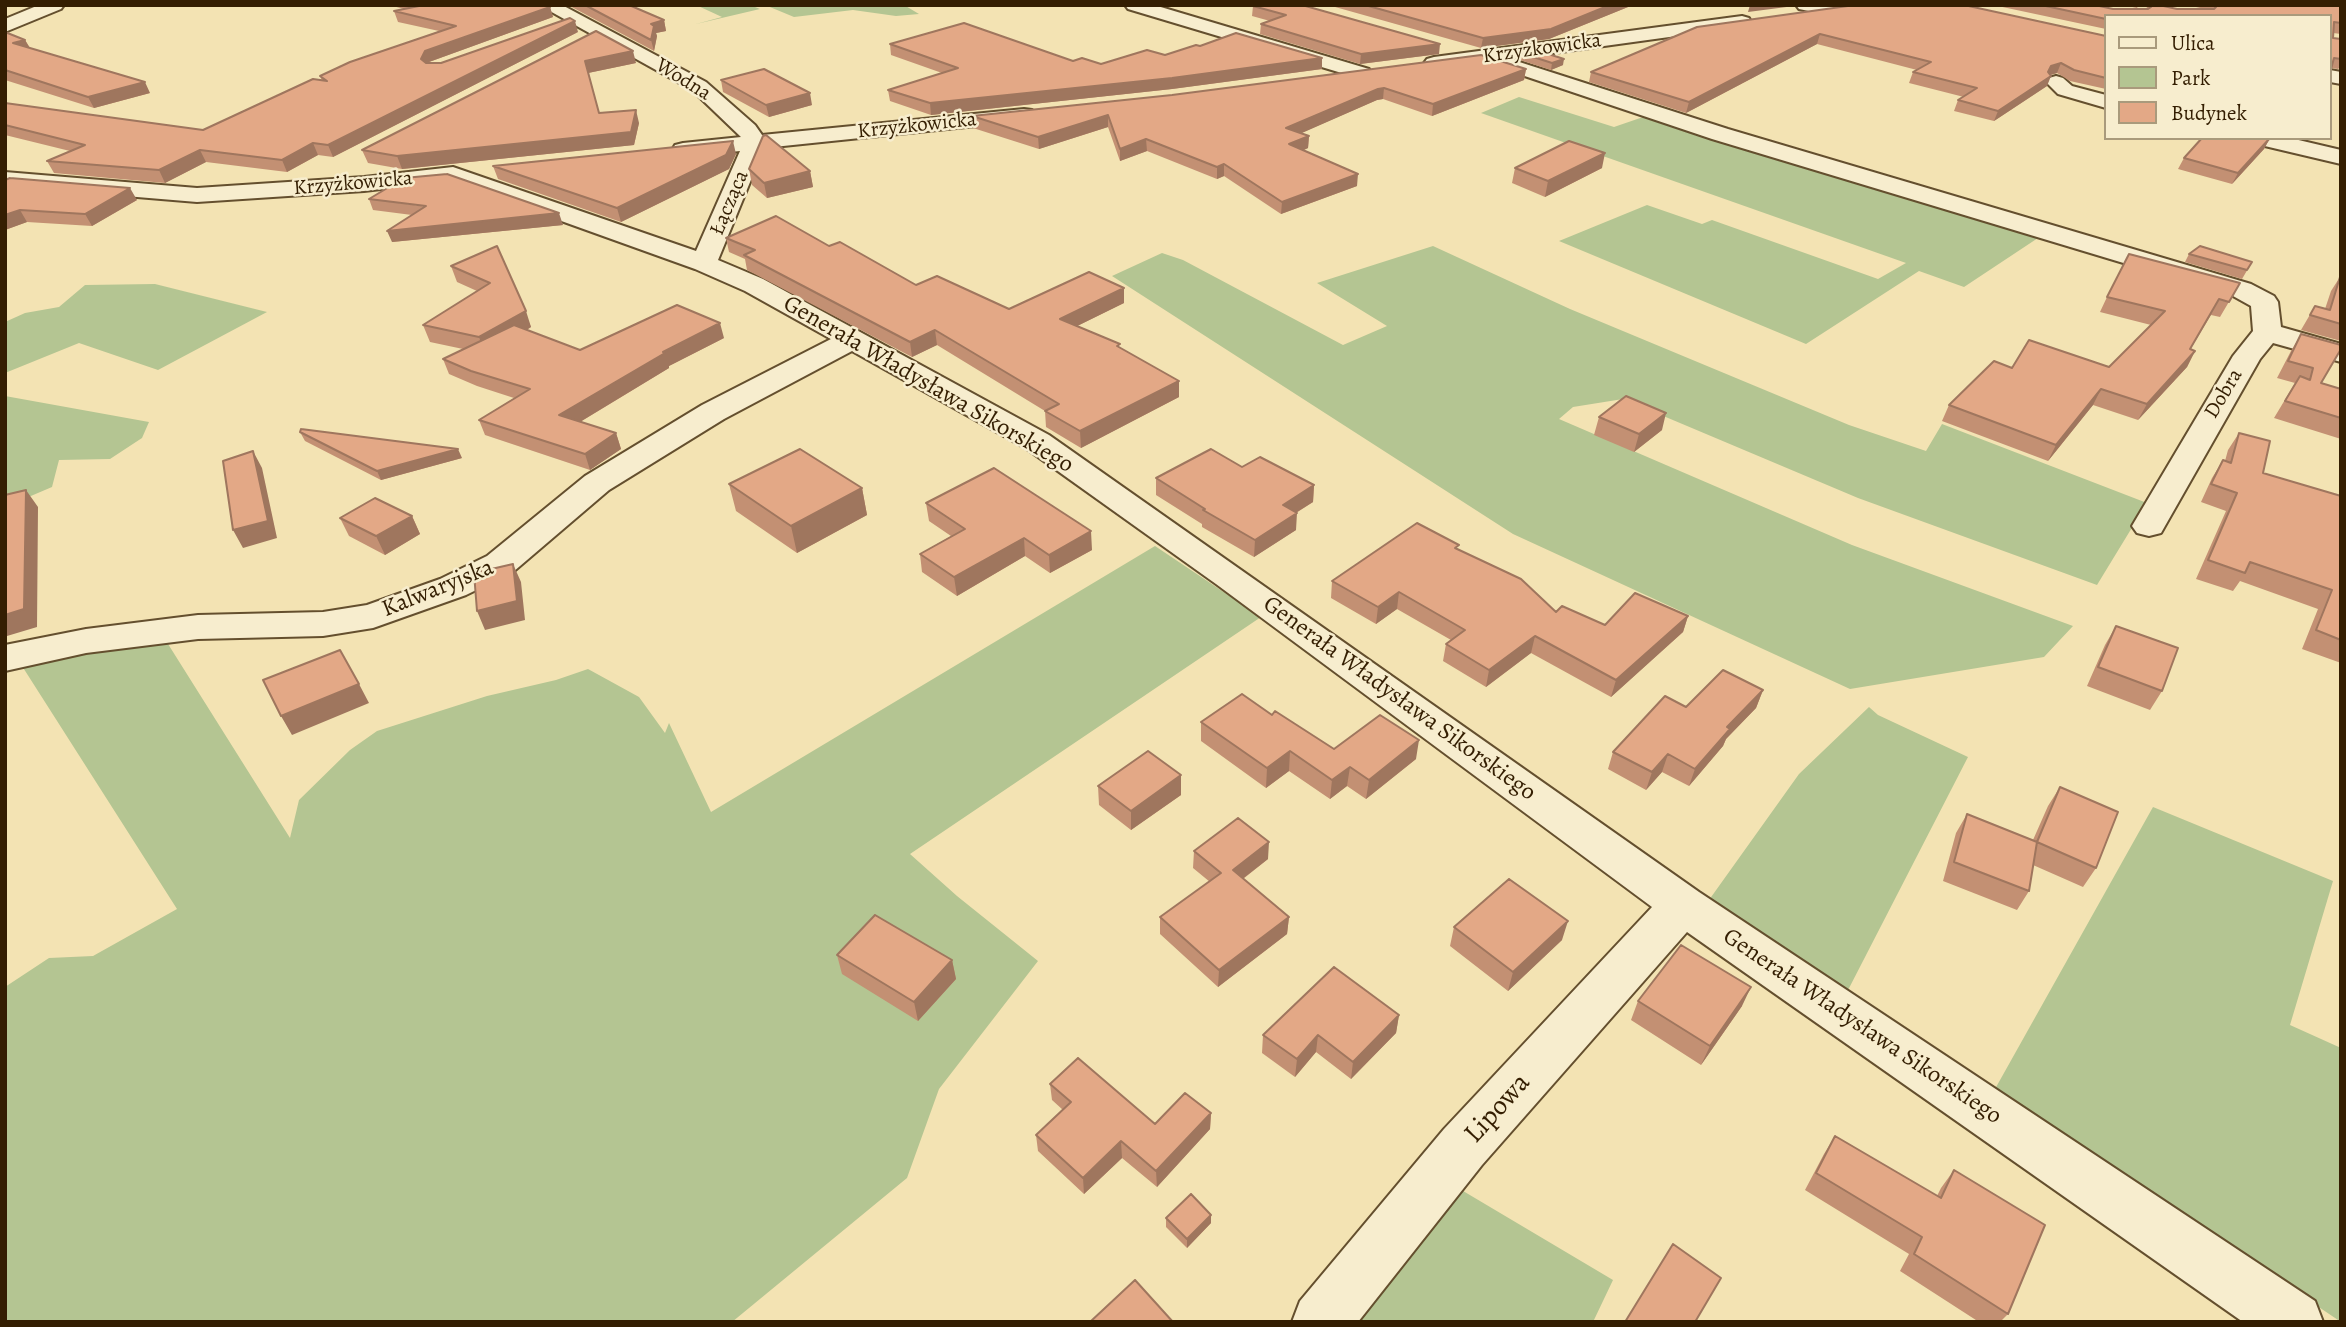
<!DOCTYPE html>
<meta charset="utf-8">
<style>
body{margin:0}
#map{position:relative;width:2346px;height:1327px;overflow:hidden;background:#f3e3b3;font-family:Alegreya,serif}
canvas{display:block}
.frame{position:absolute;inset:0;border:7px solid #341e02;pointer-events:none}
.legend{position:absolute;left:2104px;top:14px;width:228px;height:126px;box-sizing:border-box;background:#f7edce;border:2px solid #a99a7c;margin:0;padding:9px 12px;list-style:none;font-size:21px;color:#341e02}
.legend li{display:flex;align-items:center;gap:14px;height:35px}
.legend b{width:35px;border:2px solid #a99a7c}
</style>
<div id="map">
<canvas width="2346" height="1327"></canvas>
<div class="frame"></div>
<ul class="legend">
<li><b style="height:9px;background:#f7edce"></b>Ulica</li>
<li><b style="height:19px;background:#b4c592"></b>Park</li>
<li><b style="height:19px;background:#e3a886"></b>Budynek</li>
</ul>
</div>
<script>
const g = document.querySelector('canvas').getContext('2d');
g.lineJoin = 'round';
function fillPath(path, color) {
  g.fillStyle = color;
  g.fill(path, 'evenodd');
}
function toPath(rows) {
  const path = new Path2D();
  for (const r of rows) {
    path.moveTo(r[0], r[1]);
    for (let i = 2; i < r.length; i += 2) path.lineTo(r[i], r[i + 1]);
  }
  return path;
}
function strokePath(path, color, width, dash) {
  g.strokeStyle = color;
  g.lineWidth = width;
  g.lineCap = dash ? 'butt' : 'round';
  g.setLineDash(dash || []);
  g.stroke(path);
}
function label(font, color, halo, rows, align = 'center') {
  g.font = font + ' Alegreya,serif';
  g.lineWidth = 5;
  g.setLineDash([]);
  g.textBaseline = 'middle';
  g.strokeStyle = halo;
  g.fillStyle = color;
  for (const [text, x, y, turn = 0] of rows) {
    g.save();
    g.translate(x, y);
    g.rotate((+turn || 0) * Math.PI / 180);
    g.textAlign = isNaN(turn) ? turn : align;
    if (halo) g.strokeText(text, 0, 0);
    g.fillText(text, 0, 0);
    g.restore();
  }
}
const green = toPath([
 [696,5,750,5,760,9,696,24,722,17],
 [765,5,904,5,919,14,896,16,853,10,794,17],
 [1519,97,1614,127,1649,115,2044,234,1964,287,1919,271,1806,344,1559,241,1647,205,1702,224,1712,220,1878,279,1906,263,1481,113],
 [1433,246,1570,309,1849,425,1926,451,1942,424,2147,503,2097,585,1858,498,1623,399,1573,407,1559,419,1852,545,2073,626,2044,657,1850,689,1513,534,1112,276,1162,253,1183,260,1343,345,1387,326,1317,283],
 [155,284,267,312,158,370,79,343,5,373,5,322,25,313,59,307,85,285],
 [5,396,149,422,142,438,110,459,59,460,52,487,5,507],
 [1155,546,1261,617,910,854,957,896,1038,961,939,1089,907,1178,732,1322,5,1322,5,987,49,958,93,956,177,909,22,666,163,636,290,838,299,800,350,750,377,731,487,696,556,680,588,669,639,697,665,733,669,723,711,812],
 [1869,707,1878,715,1968,757,1846,994,1709,900,1799,774],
 [2153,807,2333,881,2290,1025,2341,1048,2341,1322,1995,1089],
 [1453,1185,1613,1280,1593,1322,1349,1322]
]);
const minor = toPath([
 [39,5,64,5,61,9,5,32,5,19,39,5],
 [539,5,562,5,706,82,755,125,762,135,1024,109,1032,110,1035,115,1032,120,1024,121,764,148,718,260,763,279,1049,435,1699,892,2315,1301,2323,1322,2243,1322,1687,932,1482,1165,1358,1322,1292,1322,1300,1301,1444,1129,1652,907,1216,584,1027,449,852,351,724,419,609,490,513,572,466,595,373,628,323,636,198,639,86,653,5,671,5,645,86,629,198,615,323,612,367,605,440,579,487,556,585,476,702,405,831,339,745,291,695,269,450,181,364,191,197,202,5,186,5,172,197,188,364,177,453,167,696,251,740,151,683,157,675,155,672,150,675,145,683,143,741,137,692,90,539,5],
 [1125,5,1154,5,1369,69,1372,73,1369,77,1355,77,1128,9,1125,5],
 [1796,5,1831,5,1837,10,1828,15,1799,9,1796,5],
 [1742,16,1749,18,1751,22,1749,26,1510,59,1728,129,2251,284,2274,296,2278,302,2281,327,2341,344,2341,362,2273,343,2260,359,2161,533,2149,536,2137,533,2132,526,2233,356,2253,331,2251,306,2233,296,1712,139,1483,62,1434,69,1427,67,1424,63,1427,59,1434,57,1742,16],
 [2330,70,2341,72,2341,84,2330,82,2330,70],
 [2056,76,2063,78,2072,86,2106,95,2106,108,2058,94,2046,82,2049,78,2056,76],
 [2249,138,2290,138,2341,150,2341,164,2252,143,2249,138]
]);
const wall = toPath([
 [389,5,548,5,550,7,553,17,429,62,428,63,441,63,578,32,333,157,318,155,287,172,206,162,165,183,54,173,47,161,70,151,5,135,5,103,203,130,322,81,320,76,439,31,398,22,394,11,404,9],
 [568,5,629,5,664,20,666,31,656,33,657,36,654,51],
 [1328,5,1633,5,1549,39,1481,48],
 [1855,5,2106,36,2106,89,2070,81,2057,73,2050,75,2047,86,1994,121,1954,111,1958,100,1964,97,1909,83,1913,72,1917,70,1817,44,1686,113,1589,82,1591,72],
 [1993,5,2095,5,2113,9,2146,9,2148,5,2159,5,2177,9,2205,9,2187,5,2341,5,2341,34,2333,33,2333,38,2341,39,2341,66,2338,69,2331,68,2106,16,2106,29],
 [2123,5,2139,5,2137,8],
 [1253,6,1439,54,1360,64,1260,34,1261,24,1270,21,1252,16],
 [596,31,636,63,588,73,599,113,639,123,634,145,402,169,368,163,362,150],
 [5,32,25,40,30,48,150,93,94,108,5,80],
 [890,44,1101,64,1165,55,1200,46,1322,58,1322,69,1172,89,931,115,890,101,888,90,942,73,891,55],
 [1521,53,1563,65,1551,70,1520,60],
 [1526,69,1524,80,1432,116,1383,99,1377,100,1301,133,1309,136,1308,148,1304,150,1357,186,1281,214,1224,176,1217,179,1147,151,1120,161,1108,127,1039,149,973,128,972,116],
 [721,80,812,105,769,117,723,92],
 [2199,138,2270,138,2264,149,2232,184,2178,169,2184,158,2201,139],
 [736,154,729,169,621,222,498,179,493,166],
 [1515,168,1602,168,1545,197,1512,183],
 [749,169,810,171,813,187,767,198,752,185],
 [5,180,137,200,92,226,27,222,5,230],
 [369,199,563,225,392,242,412,215,373,210],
 [726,238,829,246,916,285,1009,309,1124,303,1077,326,1120,348,1179,397,1081,448,1046,427,1045,411,937,345,912,357,747,270,745,259,729,252],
 [497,246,531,327,527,330,580,350,724,338,669,366,669,368,580,422,616,433,621,449,590,470,485,435,479,420,514,398,477,386,449,374,443,359,463,349,430,342,423,325,477,291,457,282,451,266],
 [2189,254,2252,262,2242,279,2185,262],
 [2340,277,2341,277,2341,341,2301,330,2315,306,2325,309,2331,291],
 [2240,283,2220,317,2211,315,2190,350,2195,351,2187,367,2138,420,2093,405,2048,461,1942,421,1949,405,2012,368,2109,367,2151,325,2100,312,2107,297],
 [2301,334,2321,383,2341,389,2341,439,2274,418,2295,383,2277,378,2291,351],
 [1599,417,1662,430,1634,452,1594,435],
 [300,432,462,458,381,480,305,441],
 [2239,433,2263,473,2341,496,2341,663,2302,649,2318,609,2240,581,2233,591,2196,579,2226,511,2201,502,2212,478,2223,460,2225,461,2228,450],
 [1242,467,1314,485,1313,502,1296,513,1296,530,1254,557,1202,527,1202,524,1156,495,1156,478],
 [729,484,862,488,867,515,797,553,736,511],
 [926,503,1092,550,1050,573,1025,556,957,596,922,572,920,554,951,536,929,521],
 [412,516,420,534,385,555,349,536,340,518],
 [1458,549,1556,612,1605,625,1688,616,1683,632,1611,697,1531,653,1486,687,1443,661,1446,644,1451,640,1397,609,1376,624,1331,598,1332,581],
 [2116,626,2162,691,2150,710,2087,686,2105,645],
 [1763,690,1756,708,1726,739,1723,746,1689,786,1662,772,1646,790,1608,769,1613,752,1686,707],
 [1272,715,1334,749,1416,759,1366,799,1347,786,1330,799,1289,771,1266,788,1201,741,1201,722],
 [1098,786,1181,795,1131,830,1099,805],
 [2060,787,2096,868,2083,887,2033,865,2029,891,2017,910,1943,881,1956,833,1967,814,2033,840,2048,806],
 [1194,851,1268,859,1243,879,1289,917,1287,934,1218,987,1160,934,1160,917,1210,882,1193,868],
 [1454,927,1562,940,1508,991,1450,946],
 [837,955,952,960,956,979,918,1021,842,974],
 [1638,1001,1742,1006,1701,1065,1631,1020],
 [1399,1015,1396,1033,1351,1079,1316,1052,1295,1077,1262,1053,1263,1035],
 [1050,1084,1155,1124,1211,1113,1210,1129,1157,1187,1122,1158,1084,1194,1038,1151,1036,1135,1063,1110,1052,1100],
 [1835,1136,1937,1196,1941,1188,1954,1170,2008,1314,2000,1322,1979,1322,1900,1271,1909,1254,1805,1190,1824,1154],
 [1166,1218,1211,1223,1187,1248,1166,1227]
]);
const shadedWall = toPath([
 [1610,5,1633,5,1549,39,1481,48,1483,38],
 [1750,5,1802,5,1748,12],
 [550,7,553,17,429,62,425,70,421,59,425,51],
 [664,20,666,31,656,33,657,36,654,51,651,40,651,24],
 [575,21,578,32,333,157,328,145],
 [1820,34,1817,44,1686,113,1689,102],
 [25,40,31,50,13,43],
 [1440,44,1439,54,1360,64,1361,54],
 [633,51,636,63,588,73,585,61],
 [1322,58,1322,69,1172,89,931,115,930,103],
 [1564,59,1563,65,1551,70,1552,63],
 [2061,63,2057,73,2047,76,2051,76,2047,86,1994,121,1998,111,2048,72,2051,66],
 [1526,69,1524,80,1432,116,1433,104],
 [145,82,150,93,94,108,88,97],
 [1384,88,1383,99,1377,100,1286,140,1286,128,1378,89],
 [810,93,812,105,769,117,766,105],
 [636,110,639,123,634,145,402,169,397,156],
 [1108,115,1108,127,1039,149,1038,137],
 [1309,136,1308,148,1289,156,1289,144],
 [2270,138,2264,149,2232,184,2238,173],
 [1146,139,1147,151,1120,161,1120,149],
 [733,141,736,154,729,169,621,222,617,208],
 [313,143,318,155,287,172,282,160],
 [200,150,206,162,165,183,159,170],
 [1605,153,1602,168,1545,197,1548,181],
 [1224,164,1224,176,1217,179,1217,167],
 [810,171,813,187,767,198,764,183],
 [1358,174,1357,186,1281,214,1282,202],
 [130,188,137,200,92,226,85,214],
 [20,210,27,222,5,230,5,215],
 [559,213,563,225,392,242,387,231],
 [1124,288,1124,303,1061,334,1060,319],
 [526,311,531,327,485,354,479,337],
 [720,323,724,338,669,366,669,368,565,431,559,415,663,352],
 [935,330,937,345,912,357,910,342],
 [2195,351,2187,367,2138,420,2147,404],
 [1179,381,1179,397,1081,448,1080,431],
 [2101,389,2093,405,2048,461,2056,445],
 [1666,413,1662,430,1634,452,1639,434],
 [616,433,621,449,590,470,585,454],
 [458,449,462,458,381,480,377,471],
 [253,451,262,468,277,538,243,548,233,530],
 [1314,485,1313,502,1281,522,1283,505],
 [862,488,867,515,797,553,791,526],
 [26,490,38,507,37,627,7,636,5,634,5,615],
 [1297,513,1296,530,1254,557,1255,540],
 [412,516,420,534,385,555,376,536],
 [1091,531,1092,550,1050,573,1049,555],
 [1024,538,1025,556,957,596,954,577],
 [513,564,521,582,525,620,485,630,477,611],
 [1399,592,1397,609,1376,624,1378,607],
 [1688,616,1683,632,1611,697,1616,680],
 [1535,636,1531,653,1486,687,1489,670],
 [359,684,369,703,292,735,281,716],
 [1763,690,1756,708,1726,739,1723,746,1689,786,1695,769,1727,727],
 [1419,740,1416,759,1366,799,1369,780],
 [1290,751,1289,771,1266,788,1267,768],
 [1668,754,1662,772,1646,790,1652,772],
 [1350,767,1347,786,1330,799,1332,780],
 [1181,775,1181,795,1131,830,1131,811],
 [1269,842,1268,859,1232,887,1233,870],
 [1289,917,1287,934,1218,987,1219,970],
 [1568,921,1562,940,1508,991,1513,972],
 [952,960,956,979,918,1021,914,1002],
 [1751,987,1742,1006,1701,1065,1710,1046],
 [1399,1015,1396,1033,1351,1079,1353,1062],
 [1318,1035,1316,1052,1295,1077,1297,1059],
 [1211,1113,1210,1129,1157,1187,1156,1171],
 [1121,1141,1122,1158,1084,1194,1083,1178],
 [1211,1215,1211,1223,1187,1248,1187,1239]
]);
const building = toPath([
 [424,5,548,5,550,7,425,51,421,59,426,63,441,63,570,18,575,21,328,145,313,143,282,160,200,150,159,170,47,161,85,145,5,125,5,103,203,130,313,79,327,81,320,76,350,62,456,26,394,11,424,5],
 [585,5,629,5,664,20,651,24,654,26,651,40,585,5],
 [1255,5,1302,5,1440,44,1361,54,1261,24,1286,15,1253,6,1255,5],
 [1365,5,1610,5,1551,29,1483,38,1365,5],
 [1855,5,1964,5,2106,36,2106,78,2074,70,2061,63,2051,66,2048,72,2051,76,1998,111,1958,100,1977,88,1913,72,1931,62,1820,34,1689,102,1591,72,1697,27,1855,5],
 [2041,5,2095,5,2113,9,2148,9,2151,7,2150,5,2159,5,2177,9,2214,9,2216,7,2215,5,2341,5,2341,23,2334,22,2333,38,2341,39,2341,59,2334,58,2330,73,2330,16,2106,16,2106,19,2041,5],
 [964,23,1073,61,1082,58,1101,64,1147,50,1165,55,1196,45,1200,46,1236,33,1322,58,1172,78,930,103,888,90,958,68,890,44,964,23],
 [596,31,633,51,585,61,599,113,636,110,631,132,397,156,362,150,596,31],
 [5,32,25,40,13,43,145,82,88,97,5,70,5,32],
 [1539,51,1564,59,1552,63,1521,53,1539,51],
 [1481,55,1526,69,1433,104,1384,88,1378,89,1286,128,1309,136,1289,144,1358,174,1282,202,1224,164,1217,167,1146,139,1120,149,1108,115,1038,137,972,116,1172,95,1481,55],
 [764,69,810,93,766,105,721,80,764,69],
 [766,135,810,171,764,183,749,169,763,136,766,135],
 [2202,138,2270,138,2238,173,2184,158,2202,138],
 [733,141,726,155,617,208,493,166,733,141],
 [1569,141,1605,153,1548,181,1515,168,1569,141],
 [447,174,559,213,387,231,426,206,369,199,404,178,447,174],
 [10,178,130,188,85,214,20,210,5,215,5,180,10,178],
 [776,216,829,246,840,242,916,285,937,276,1009,309,1089,272,1124,288,1060,319,1120,344,1117,346,1179,381,1080,431,1045,411,1059,404,935,330,910,342,744,255,755,250,726,238,776,216],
 [497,246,526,311,479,337,423,325,490,283,451,266,497,246],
 [2200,246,2252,262,2247,270,2189,254,2200,246],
 [2129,254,2240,283,2229,302,2219,299,2190,349,2195,351,2147,404,2101,389,2056,445,1949,405,1994,361,2012,368,2029,340,2109,367,2165,311,2107,297,2129,254],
 [2340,277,2341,277,2341,324,2310,315,2315,306,2330,310,2340,277],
 [677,305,720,323,663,352,665,353,559,415,616,433,585,454,479,420,530,389,471,371,443,359,514,325,580,350,677,305],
 [2301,334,2341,345,2341,349,2321,383,2341,389,2341,418,2285,401,2300,376,2310,380,2313,368,2288,361,2301,334],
 [1626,396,1666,413,1639,434,1599,417,1626,396],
 [301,429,458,449,377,471,300,432,301,429],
 [2239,433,2270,441,2263,473,2341,496,2341,640,2316,630,2332,590,2250,562,2245,573,2208,560,2237,493,2211,484,2223,460,2231,463,2239,433],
 [800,449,862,488,791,526,729,484,800,449],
 [1211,449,1242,467,1260,457,1314,485,1283,505,1297,513,1255,540,1203,510,1205,509,1156,478,1211,449],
 [253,451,268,521,233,530,223,461,253,451],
 [994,468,1091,531,1049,555,1024,538,954,577,920,554,965,529,926,503,994,468],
 [26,490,24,609,5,615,5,495,26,490],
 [375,498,412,516,376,536,340,518,375,498],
 [1417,523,1459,545,1455,548,1521,579,1556,612,1562,606,1605,625,1635,593,1688,616,1616,680,1535,636,1489,670,1446,644,1465,630,1399,592,1378,607,1332,581,1417,523],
 [513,564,517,601,477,611,474,573,513,564],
 [2116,626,2178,648,2162,691,2098,667,2116,626],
 [340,650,359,684,281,716,263,680,340,650],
 [1723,670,1763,690,1727,727,1730,729,1695,769,1668,754,1652,772,1613,752,1665,696,1686,707,1723,670],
 [1242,694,1272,715,1275,711,1334,749,1380,715,1419,740,1369,780,1350,767,1332,780,1290,751,1267,768,1201,722,1242,694],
 [1148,751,1181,775,1131,811,1098,786,1148,751],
 [2060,787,2118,812,2096,868,2037,842,2060,787],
 [1967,814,2037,842,2029,891,1954,862,1967,814],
 [1238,818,1269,842,1233,870,1289,917,1219,970,1160,917,1221,873,1194,851,1238,818],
 [1509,879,1568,921,1513,972,1454,927,1509,879],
 [875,915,952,960,914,1002,837,955,875,915],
 [1681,945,1751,987,1710,1046,1638,1001,1681,945],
 [1334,967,1399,1015,1353,1062,1318,1035,1297,1059,1263,1035,1334,967],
 [1078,1058,1155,1124,1185,1093,1211,1113,1156,1171,1121,1141,1083,1178,1036,1135,1071,1102,1050,1084,1078,1058],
 [1835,1136,1941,1198,1954,1170,2045,1225,2008,1314,1914,1254,1922,1237,1816,1173,1835,1136],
 [1191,1194,1211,1215,1187,1239,1166,1218,1191,1194],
 [1673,1244,1721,1278,1695,1322,1625,1322,1673,1244],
 [1135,1280,1173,1322,1090,1322,1135,1280]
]);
const farStreetnames = [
 ["Krzyżkowicka",1542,49,-8],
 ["Wodna",683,80,32],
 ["Krzyżkowicka",917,126,-6],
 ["Krzyżkowicka",353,184,-5],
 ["Łącząca",730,203,-67],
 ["Dobra",2224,394,-59]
];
const streetNames = [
 ["Generała Władysława Sikorskiego",928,385,30],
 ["Kalwaryjska",438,589,-22],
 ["Generała Władysława Sikorskiego",1399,699,36],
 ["Generała Władysława Sikorskiego",1862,1027,34]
];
const nearStreetnames = [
 ["Lipowa",1498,1109,-48]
];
fillPath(green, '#b4c592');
strokePath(minor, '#644f2e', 4);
fillPath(minor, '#f7edce');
fillPath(wall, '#c39073');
fillPath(shadedWall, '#9f765e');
fillPath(building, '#e3a886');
strokePath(building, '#9f765e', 2);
label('21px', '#341e02', '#f7edce', farStreetnames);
label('24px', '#341e02', '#f7edce', streetNames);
label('28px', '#341e02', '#f7edce', nearStreetnames);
</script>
